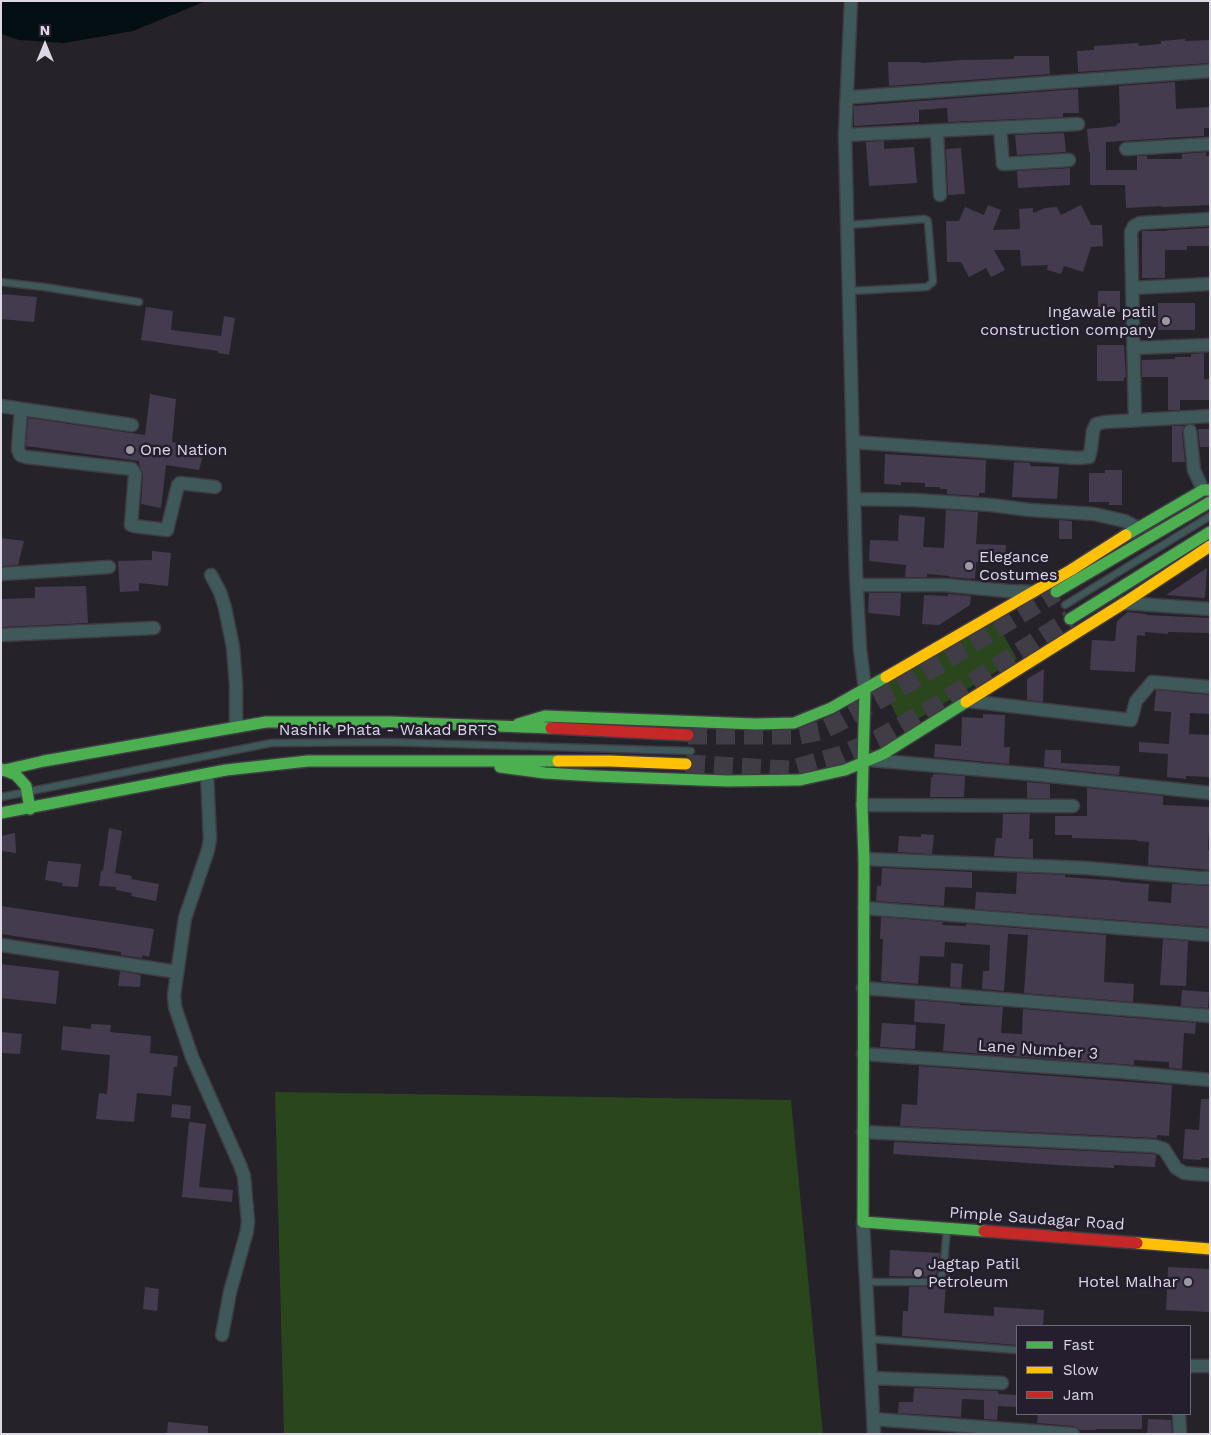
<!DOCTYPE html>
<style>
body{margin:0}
#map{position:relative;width:1211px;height:1435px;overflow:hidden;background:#25222a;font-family:"Work Sans",sans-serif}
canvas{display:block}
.frame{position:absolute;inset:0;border:2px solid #ddd9e4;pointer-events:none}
.legend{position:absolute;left:1016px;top:1325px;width:175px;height:90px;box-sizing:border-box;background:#241e2e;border:1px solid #6e6977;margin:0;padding:6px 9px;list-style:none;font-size:15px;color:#ddd9e4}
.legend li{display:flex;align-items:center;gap:10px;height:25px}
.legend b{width:25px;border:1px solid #6e6977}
.north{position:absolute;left:20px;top:20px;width:50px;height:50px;-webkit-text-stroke:4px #241e2e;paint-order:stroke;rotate:0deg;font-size:14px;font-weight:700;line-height:20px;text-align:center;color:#ddd9e4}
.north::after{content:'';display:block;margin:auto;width:18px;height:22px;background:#ddd9e4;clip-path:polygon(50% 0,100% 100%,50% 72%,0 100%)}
</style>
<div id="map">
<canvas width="1211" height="1435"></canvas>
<div class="frame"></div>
<ul class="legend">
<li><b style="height:6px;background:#4caf50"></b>Fast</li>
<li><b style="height:6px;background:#ffc107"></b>Slow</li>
<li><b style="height:6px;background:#c62828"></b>Jam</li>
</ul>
<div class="north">N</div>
</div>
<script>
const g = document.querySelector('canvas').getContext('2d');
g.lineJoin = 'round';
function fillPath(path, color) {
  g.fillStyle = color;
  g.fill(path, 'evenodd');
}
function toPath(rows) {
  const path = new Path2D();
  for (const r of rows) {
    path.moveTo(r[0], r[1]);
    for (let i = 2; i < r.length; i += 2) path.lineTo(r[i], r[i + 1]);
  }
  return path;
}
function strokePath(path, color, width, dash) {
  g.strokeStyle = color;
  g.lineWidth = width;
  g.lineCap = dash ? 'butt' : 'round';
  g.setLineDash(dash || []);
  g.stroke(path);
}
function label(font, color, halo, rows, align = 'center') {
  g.font = font + ' "Work Sans",sans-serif';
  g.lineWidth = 5;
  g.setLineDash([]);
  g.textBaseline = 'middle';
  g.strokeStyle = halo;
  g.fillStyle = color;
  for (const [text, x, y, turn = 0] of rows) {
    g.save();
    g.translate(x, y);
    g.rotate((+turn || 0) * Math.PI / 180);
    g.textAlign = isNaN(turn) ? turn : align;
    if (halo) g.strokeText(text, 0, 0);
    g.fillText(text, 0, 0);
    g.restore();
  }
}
const green = toPath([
 [994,618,1017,659,903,728,879,681],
 [275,1092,791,1100,823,1434,284,1434]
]);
const water = toPath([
 [1,1,206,1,133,31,64,43,19,40,1,34]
]);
const building = toPath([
 [1185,39,1185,41,1210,40,1210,63,1078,72,1077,51,1094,50,1094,46,1138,43,1139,46,1161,44,1161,41],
 [1014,56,1049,56,1050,74,889,86,888,62,921,62,921,63,963,60,1014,59],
 [1175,82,1176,109,1210,107,1210,128,1204,128,1204,136,1182,137,1106,142,1106,170,1137,170,1137,156,1147,156,1147,159,1182,159,1182,154,1206,152,1206,156,1210,156,1210,205,1162,207,1162,206,1126,208,1125,185,1090,185,1090,152,1089,152,1087,129,1117,126,1116,124,1120,123,1119,86],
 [1078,89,1079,113,1063,113,1063,117,948,122,947,108,919,110,919,122,854,126,854,106],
 [1064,133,1066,152,1017,155,1015,135],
 [884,141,884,149,914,147,917,183,869,186,866,142],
 [961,148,965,194,948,195,946,149],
 [1070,168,1070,185,1018,188,1017,171],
 [988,205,1001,210,993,230,1020,229,1019,209,1033,208,1033,213,1045,208,1057,207,1061,215,1081,205,1091,225,1102,225,1103,246,1091,247,1083,272,1064,266,1061,274,1047,270,1048,265,1021,266,1020,250,994,250,1005,270,991,277,986,268,969,277,961,262,947,262,946,221,959,221,965,207,984,215],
 [1210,228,1210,246,1187,246,1187,250,1165,250,1165,278,1142,278,1142,231,1167,231,1167,230],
 [1098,291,1120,291,1120,312,1098,312],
 [1,294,37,297,34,322,1,319],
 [1158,303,1195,303,1195,330,1158,330],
 [146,307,173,311,171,330,221,336,224,316,235,318,229,355,218,353,218,351,141,340],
 [1097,345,1124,345,1126,377,1124,377,1124,381,1097,381],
 [1204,353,1204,379,1210,379,1210,400,1180,400,1180,410,1168,410,1168,377,1142,377,1142,360,1175,359,1175,357,1191,357,1191,354],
 [150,394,176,399,172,442,205,448,199,470,166,465,161,508,141,504,143,475,139,464,139,461,26,446,28,418,145,435],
 [1172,426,1184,426,1182,432,1185,462,1172,462],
 [1198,429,1210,429,1210,447,1200,447],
 [885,454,986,460,985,493,979,493,979,496,947,494,947,489,940,489,940,487,925,487,925,483,901,482,901,485,884,484],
 [1014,462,1030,463,1030,466,1059,467,1057,499,1012,497],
 [1105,470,1122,470,1122,505,1109,505,1109,502,1089,502,1089,473,1105,473],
 [946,510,978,512,976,544,1006,545,1005,564,976,562,975,579,972,578,972,579,949,577,949,576,927,574,927,577,905,577,906,565,869,561,870,540,898,541,899,515,925,517,923,547,944,548],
 [1059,520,1072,521,1072,539,1059,539],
 [1,538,24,541,18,565,1,566],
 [152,551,171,553,168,586,139,583,139,591,120,592,118,561,152,560],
 [1207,568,1205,598,1166,595],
 [86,586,88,623,1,627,1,599,35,598,35,587],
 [869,593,901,593,900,616,868,613],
 [948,594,971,596,970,605,939,625,922,624,924,595,948,596],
 [1128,612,1146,614,1146,615,1210,618,1209,633,1168,632,1168,634,1145,632,1145,636,1137,635,1135,672,1090,670,1092,640,1115,641,1117,621],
 [1044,669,1043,702,1027,700,1027,679],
 [1156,690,1210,695,1210,714,1190,713,1189,734,1210,735,1209,777,1186,776,1186,779,1167,777,1168,754,1139,752,1139,742,1169,744,1171,712,1154,711],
 [983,714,1005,715,1004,747,1010,747,1009,764,934,757,935,744,961,746,962,717,983,718],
 [1045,750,1061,750,1061,763,1120,766,1119,775,1044,767],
 [933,774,965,776,964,797,930,797,931,777,933,777],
 [1027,782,1050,784,1050,798,1027,798],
 [1087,788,1163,796,1163,805,1210,807,1208,850,1210,850,1210,870,1148,865,1149,842,1137,841,1137,840,1072,838,1072,835,1055,835,1055,816,1087,816],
 [1003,814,1030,814,1029,839,1033,839,1033,858,994,856,996,838,1002,838],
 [109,828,122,831,115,873,132,876,131,879,159,884,156,901,131,896,132,893,116,890,116,887,99,886,101,870,103,871],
 [15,833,16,853,1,851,1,836],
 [921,834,934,835,932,854,898,852,899,836,921,837],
 [48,861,81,864,78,887,62,886,63,883,45,880],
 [882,868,972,872,972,888,945,887,944,906,876,901,877,886,881,886],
 [1017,873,1065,875,1065,877,1120,881,1120,882,1149,884,1148,901,1171,903,1172,884,1210,886,1210,927,975,909,976,892,1016,894],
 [1,906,154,929,149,957,143,955,142,958,121,955,121,952,1,934],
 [881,917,943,922,942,925,966,926,966,924,1106,935,1104,982,1134,984,1133,1002,1024,993,1028,935,1008,934,1004,991,982,989,983,971,989,971,990,945,945,942,944,957,920,956,918,984,881,981,883,939,880,939],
 [1163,939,1188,941,1186,986,1160,985],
 [951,963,963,964,961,988,950,987],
 [1,964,59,971,56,1004,1,998],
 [120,971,141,975,140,987,118,986],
 [1182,990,1209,992,1208,1008,1181,1006],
 [915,1000,960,1004,960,1005,1003,1007,1001,1033,1022,1034,1023,1009,1196,1023,1195,1034,1184,1033,1182,1069,1169,1068,1169,1062,1134,1060,1134,1065,943,1051,945,1024,914,1022],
 [882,1023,916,1025,915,1049,880,1047],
 [91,1024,111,1025,110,1032,151,1036,150,1053,178,1056,177,1067,174,1067,171,1096,137,1093,134,1122,96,1119,99,1093,107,1094,110,1055,61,1050,63,1026,91,1029],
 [1,1032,22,1034,20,1054,1,1053],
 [919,1066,1172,1085,1169,1136,1157,1135,1157,1138,900,1126,902,1104,917,1105],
 [1201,1099,1210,1099,1210,1158,1201,1158,1201,1160,1183,1159,1185,1129,1199,1130],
 [172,1104,191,1106,190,1119,171,1117],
 [189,1122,206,1124,199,1187,233,1190,232,1202,182,1197],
 [894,1142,1153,1154,1156,1155,1155,1167,1114,1165,1114,1168,1073,1166,893,1154],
 [890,1250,940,1253,936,1276,936,1277,889,1276],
 [950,1254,949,1280,946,1279,944,1313,994,1316,994,1307,1044,1310,1043,1326,1017,1326,1017,1345,902,1336,903,1311,908,1311,909,1287,941,1286,946,1279],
 [1168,1267,1210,1269,1209,1312,1166,1310],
 [145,1287,159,1289,157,1311,143,1309],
 [914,1388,998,1391,998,1394,1017,1395,1017,1407,998,1406,997,1420,984,1419,984,1400,962,1399,961,1417,898,1413,899,1402,913,1402],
 [1038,1414,1075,1415,1075,1414,1142,1414,1142,1429,1096,1429,1096,1430,1080,1430,1074,1426,1037,1423],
 [1148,1419,1171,1420,1172,1434,1147,1434],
 [168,1422,208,1426,208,1434,167,1434]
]);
const primaryTunnel = toPath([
 [688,735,800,735,820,731,837,723,912,681,1056,592],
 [686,764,789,770,842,755,878,739,936,706,1070,619]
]);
const lane = toPath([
 [848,225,924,219,927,220,928,222,933,282,927,287,849,291],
 [1,282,44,287,139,302],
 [1065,605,1210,516],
 [1,797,271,743,386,742,691,751],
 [866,1282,938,1282,941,1278,944,1261,947,1229],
 [869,1339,1017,1350]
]);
const street = toPath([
 [851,1,845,135,856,574,860,649,865,689],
 [846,104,848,99,852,97,1210,71],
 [1000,128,1003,164,1069,160],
 [937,131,940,195],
 [845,135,1078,124],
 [1126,149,1210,144],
 [1132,288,1210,284],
 [1133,348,1210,345],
 [1,406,132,425],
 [21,409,18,449,20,455,26,457,132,469,135,474,131,525,134,526,167,530,178,485,180,483,215,487],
 [1135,420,1131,232,1134,226,1140,223,1210,219],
 [1190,431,1194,470,1203,490],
 [853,442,1078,458,1089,457,1091,448,1093,431,1096,424,1105,422,1210,416],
 [854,499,915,500,991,505,1030,510,1094,514,1125,521,1138,528],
 [1,574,109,567],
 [211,575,220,592,225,608,233,647,236,685,236,727],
 [857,585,944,585,1008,591,1033,592],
 [1124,603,1210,609],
 [1,635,154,628],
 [968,701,1131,720,1136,701,1152,682,1210,687],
 [871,760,1041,775,1210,793],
 [207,774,210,839,208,850,185,918,174,995,175,1007,192,1057,240,1165,244,1176,248,1221,247,1231,230,1292,222,1335],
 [862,805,1073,806],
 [864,859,1087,868,1200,878,1210,878],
 [864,908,1210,935],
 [1,945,177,972],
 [863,988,1210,1016],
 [863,1054,1122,1072,1210,1080],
 [863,1132,1154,1146,1164,1149,1176,1168,1184,1173,1210,1175],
 [863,1222,874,1434],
 [1190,1366,1210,1366],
 [871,1378,1002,1383],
 [1179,1414,1180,1434],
 [873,1419,1073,1434]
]);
const fast = toPath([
 [1126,535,1203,490,1210,490],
 [1056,592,1210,502],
 [1070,619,1210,532],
 [865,689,862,805,864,859,863,1222,984,1231],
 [518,724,545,716,756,724,794,723,831,708,886,677],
 [500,767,545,773,595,776,727,781,800,780,845,770,883,754,966,702],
 [1,769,16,775,26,786,30,809],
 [1,771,44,761,266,722,391,722,551,728],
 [1,813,226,770,308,761,558,761]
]);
const slow = toPath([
 [886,677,1071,570,1126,535],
 [966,702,1124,603,1210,546],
 [558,761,610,761,686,764],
 [1137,1243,1210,1249]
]);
const jam = toPath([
 [551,728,688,735],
 [984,1231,1137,1243]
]);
const markers = [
 [1166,321,5,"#9d99a3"],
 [130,450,5,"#9d99a3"],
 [969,566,5,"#9d99a3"],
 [918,1273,5,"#9d99a3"],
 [1188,1282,5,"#9d99a3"]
];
const poiNames = [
 ["Ingawale patil",1156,312,"right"],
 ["construction company",1156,330,"right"],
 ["One Nation",140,450],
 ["Elegance",979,557],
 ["Costumes",979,575],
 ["Jagtap Patil",928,1264],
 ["Petroleum",928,1282],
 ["Hotel Malhar",1178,1282,"right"]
];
const streetNames = [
 ["Nashik Phata - Wakad BRTS",388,730],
 ["Lane Number 3",1038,1050,4],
 ["Pimple Saudagar Road",1037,1219,4]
];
fillPath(green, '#29461d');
fillPath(water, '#040f14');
fillPath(building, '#443c4e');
strokePath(primaryTunnel, '#413d46', 19, [19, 9]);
strokePath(lane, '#3f3c43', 9);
strokePath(street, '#3f3c43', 15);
strokePath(fast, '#3f3c43', 14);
strokePath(slow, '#3f3c43', 14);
strokePath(jam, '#3f3c43', 14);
strokePath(lane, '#3f595b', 6);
strokePath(street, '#3f595b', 12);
strokePath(fast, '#4caf50', 11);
strokePath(slow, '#ffc107', 11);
strokePath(jam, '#c62828', 11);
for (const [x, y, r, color] of markers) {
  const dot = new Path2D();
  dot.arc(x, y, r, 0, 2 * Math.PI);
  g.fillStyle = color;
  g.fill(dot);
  strokePath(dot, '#241e2e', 2);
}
label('16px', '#ddd9e4', '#241e2e', poiNames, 'left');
label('16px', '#ddd9e4', '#241e2e', streetNames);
</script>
